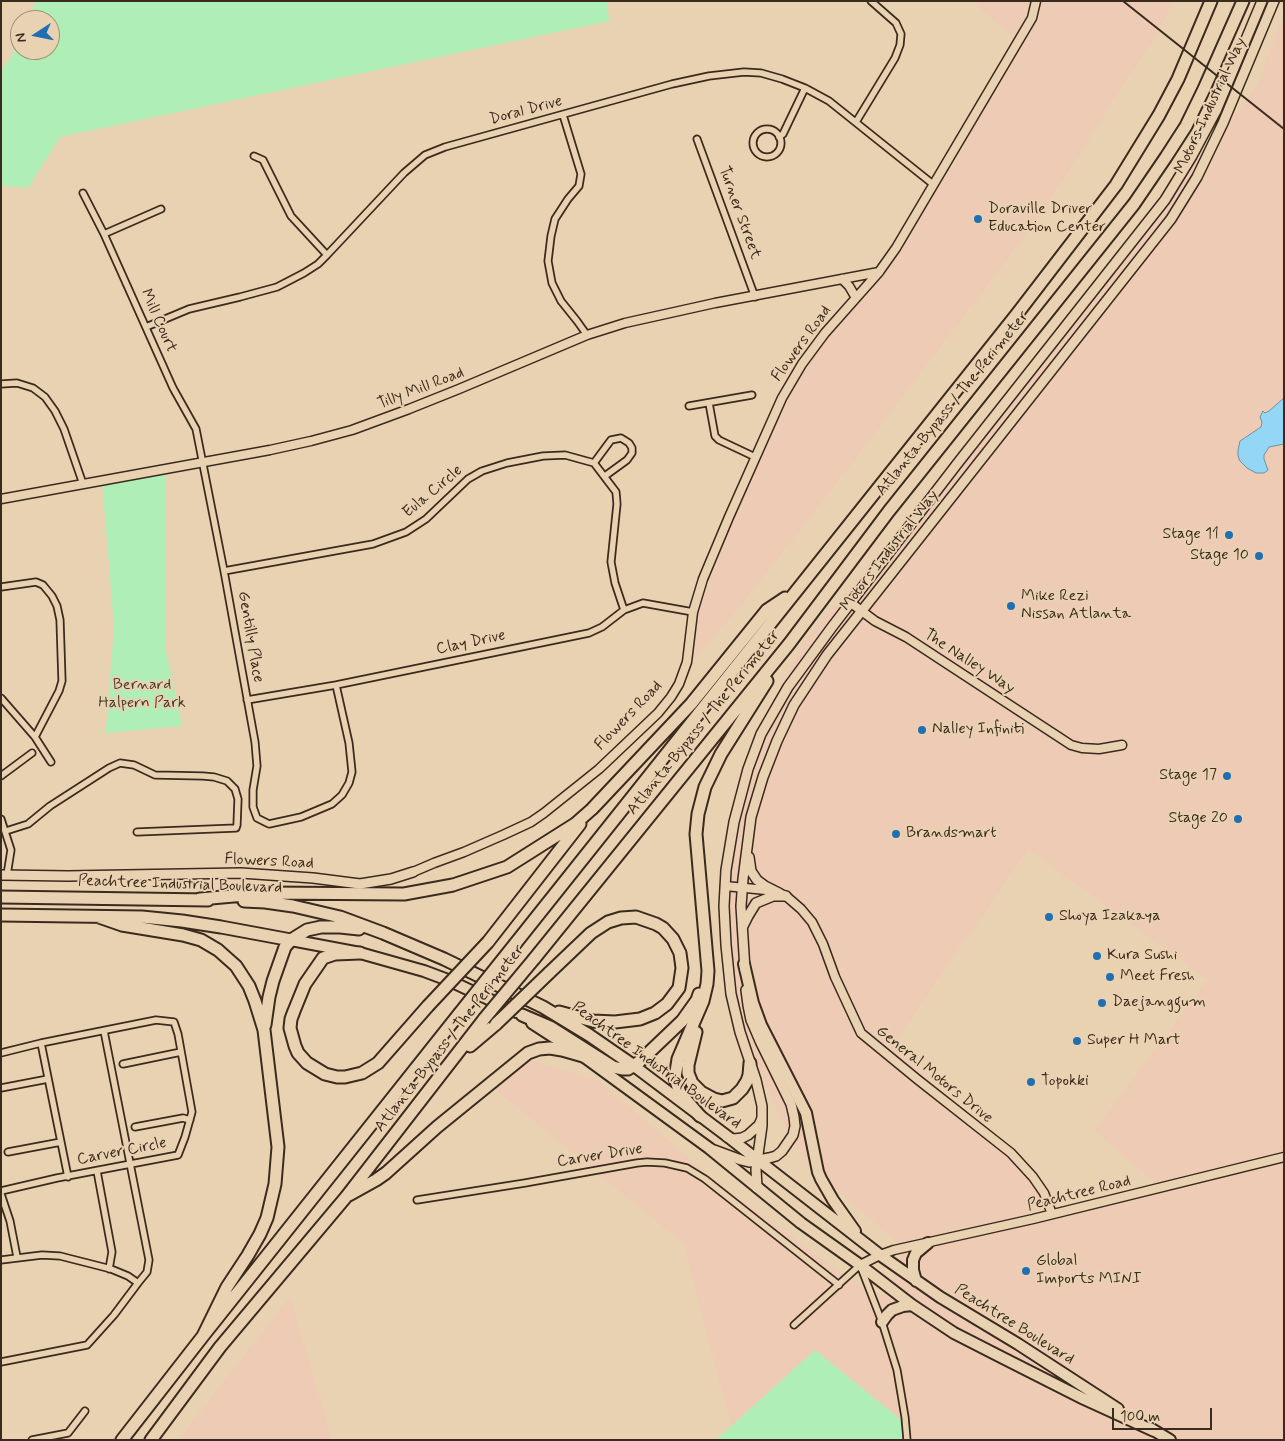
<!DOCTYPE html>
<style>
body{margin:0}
#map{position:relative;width:1285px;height:1441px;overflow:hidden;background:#e9d2b2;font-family:Mynerve,sans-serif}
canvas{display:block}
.frame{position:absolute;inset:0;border:2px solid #3b2a1e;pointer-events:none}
.north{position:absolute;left:10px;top:10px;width:50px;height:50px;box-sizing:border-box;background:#e9d2b2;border:1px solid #a38f77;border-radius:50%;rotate:259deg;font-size:14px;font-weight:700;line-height:20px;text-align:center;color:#3b2a1e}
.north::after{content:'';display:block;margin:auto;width:18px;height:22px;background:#1f6fb2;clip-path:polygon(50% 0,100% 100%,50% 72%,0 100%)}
.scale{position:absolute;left:1112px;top:1408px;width:100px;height:22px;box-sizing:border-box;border:2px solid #3b2a1e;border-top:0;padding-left:6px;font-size:15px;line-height:18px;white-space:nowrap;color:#3b2a1e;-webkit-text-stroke:4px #e9d2b2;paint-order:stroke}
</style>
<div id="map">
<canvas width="1285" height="1441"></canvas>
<div class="frame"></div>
<div class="north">N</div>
<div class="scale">100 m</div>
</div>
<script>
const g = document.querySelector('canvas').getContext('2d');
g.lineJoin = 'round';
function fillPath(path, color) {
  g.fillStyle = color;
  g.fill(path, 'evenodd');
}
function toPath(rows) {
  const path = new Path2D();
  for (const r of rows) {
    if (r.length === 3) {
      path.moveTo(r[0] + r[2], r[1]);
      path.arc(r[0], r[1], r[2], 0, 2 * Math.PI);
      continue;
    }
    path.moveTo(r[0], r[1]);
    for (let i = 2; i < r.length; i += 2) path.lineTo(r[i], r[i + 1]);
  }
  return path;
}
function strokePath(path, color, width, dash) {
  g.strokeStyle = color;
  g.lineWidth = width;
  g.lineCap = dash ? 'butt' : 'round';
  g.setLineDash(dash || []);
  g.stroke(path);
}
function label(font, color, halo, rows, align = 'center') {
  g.font = font + ' Mynerve,sans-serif';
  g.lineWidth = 4;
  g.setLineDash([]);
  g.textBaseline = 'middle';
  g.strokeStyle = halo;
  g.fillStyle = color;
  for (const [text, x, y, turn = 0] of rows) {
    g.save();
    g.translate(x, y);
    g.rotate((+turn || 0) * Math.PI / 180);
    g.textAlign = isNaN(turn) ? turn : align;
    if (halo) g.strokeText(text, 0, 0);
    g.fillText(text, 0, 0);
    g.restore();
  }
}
const built = toPath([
 [972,1,1174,1,1157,33,1037,220,843,475,730,619,693,660,695,619,774,416,822,331,886,265,957,160,1017,41],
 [1284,15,1284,1440,911,1440,911,1428,815,1350,731,1426,684,1244,485,1081,530,1060,599,1081,718,1183,879,1300,899,1270,902,1246,819,1175,788,1134,747,1041,727,975,719,874,753,738,806,639,958,461,1095,281,1194,162,1240,109,1258,83],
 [1028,849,1208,980,1094,1130,1157,1185,1063,1208,893,1045],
 [290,1297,332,1440,178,1440]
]);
const green = toPath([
 [36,1,607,1,609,21,60,137,28,188,1,186,1,71,13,54,20,38,20,50,50,50,50,20,28,20],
 [165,469,165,646,182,726,104,733,106,730,114,627,102,481],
 [815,1350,911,1428,911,1440,716,1440]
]);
const water = toPath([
 [1284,398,1284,444,1269,447,1264,455,1264,459,1268,470,1264,473,1256,473,1247,468,1240,461,1238,456,1238,450,1240,441,1261,427,1262,422,1260,417,1263,411,1265,413,1269,411,1284,398]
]);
const minor = toPath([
 [563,115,581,174,579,186,568,199,555,219,551,236,548,261,552,283,561,301,577,321,587,335],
 [856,122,895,58,900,45,901,34,896,23,871,1],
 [767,143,14],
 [779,137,783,134,805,88],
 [697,139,755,297],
 [254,156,263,160,291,216,327,255],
 [83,193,104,234,173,388,196,429,224,571,255,742,257,766,253,790,253,807,257,818,269,824,301,817,332,804,342,795,349,783,352,772,349,743,336,685],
 [104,234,161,209],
 [146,327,189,309,240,297,277,287,304,273,318,264,327,255,404,173,425,155,445,147,672,84,709,76,744,72,761,73,782,79,805,88,829,101,934,185],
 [1,384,17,383,33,388,45,397,55,411,64,429,83,484],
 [709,403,715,436,719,440,755,457],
 [689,406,752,395],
 [594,463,611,440,621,438,629,443,632,448,632,453,627,460,605,476],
 [224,571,373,544,406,532,426,519,468,479,482,471,507,463,543,456,565,455,594,463,616,492,617,504,611,562,615,583,624,610],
 [1,587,36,582,43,585,52,596,57,606,60,620,62,681,59,691,35,737],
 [1,698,35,737,51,762],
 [247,700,336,685,589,633,602,627,624,610,643,603,693,612],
 [1,776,32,753],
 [1,819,11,850,7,875],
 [6,831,28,824,50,806,109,768,120,763,134,765,155,775,203,776,214,777,227,781,235,789,238,799,237,825,236,828,137,832],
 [104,1031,149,1260,147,1272,138,1283],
 [41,1043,68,1177],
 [1,1053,41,1043,156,1020,174,1022,178,1034,192,1112,185,1137,178,1155,57,1178,1,1191],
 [123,1064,181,1052],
 [1,1088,48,1079],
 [135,1127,183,1118,190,1120],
 [8,1152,61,1142],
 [97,1171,112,1252,109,1269],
 [1,1194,10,1221,17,1257],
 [417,1200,525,1183,637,1163,647,1162,665,1163,687,1168,705,1179,839,1285],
 [1,1260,42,1255,60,1256,111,1269,128,1276,138,1283,114,1315,87,1345,1,1362],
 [794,1325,860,1265,882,1322,897,1370,905,1417,907,1440],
 [32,1440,68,1433,85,1411]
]);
const tertiary = toPath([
 [842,279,849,286,856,298],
 [1,499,270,450,311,441,352,430,409,409,459,389,587,335,625,323,715,303,879,272],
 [851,603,875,621,906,637,1071,745,1082,748,1099,749,1122,745],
 [413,872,434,863,464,852,503,835,531,822,544,813,599,769,658,713,671,697,679,684,687,662,693,612,703,579,729,517,782,398,802,364,825,333,879,272,896,248,1032,18,1036,1],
 [725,886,766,890,779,893,786,896,801,909,812,922,823,944,835,977,861,1033,917,1079,1011,1153,1033,1177,1044,1193,1052,1214],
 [860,1265,880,1255,894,1250,1033,1219,1284,1157]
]);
const secondary = toPath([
 [749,857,751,871,757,880,765,886,779,893],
 [1,875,68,876,241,873,313,878,360,884,391,879,413,872],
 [743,926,748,916,756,903,773,896,786,896],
 [745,970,741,906,743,879,751,817,763,777,777,741,794,705,827,655,1171,219,1197,177,1223,123,1274,1],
 [727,1137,734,1139,742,1138,748,1135,759,1125,762,1118],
 [714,1150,741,1160,749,1162,769,1158,776,1156,782,1151,793,1135,795,1126,794,1117,791,1104,760,1041,751,1020,748,1005,746,990],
 [757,1188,756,1169,762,1126,762,1106,756,1080,740,1032,731,994,726,945,724,906,726,870,734,822,748,769,761,734,788,687,832,627,957,464,1165,200,1192,156,1216,111,1262,1]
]);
const trunk = toPath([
 [291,940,360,953,424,971,448,980,516,1012],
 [744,964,753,1003,761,1025,806,1113,818,1172,821,1179,833,1200,855,1231],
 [532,1023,583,1056,709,1148,801,1223,860,1265,912,1305,954,1333,1001,1357,1084,1399,1154,1431],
 [634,1066,727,1136,880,1255,940,1297,1018,1344,1118,1409],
 [916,1281,913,1270,913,1260,916,1253,928,1243],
 [882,1322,887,1315,892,1310,903,1306,912,1305],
 [1150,1428,1170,1440]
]);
const motorway = toPath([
 [1,897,208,900],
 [200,899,267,893,404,894,453,885,507,867,575,824,592,809,691,704,767,610,785,598],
 [244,901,265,902,293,906,340,917,383,933,444,959,543,1007,589,1035,634,1066],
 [1,915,142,917,182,921,221,927,291,940],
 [99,917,122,925,183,935,201,940,218,950,236,966,249,986,255,1001,264,1030,278,1147,275,1184,267,1218,260,1234,248,1255,227,1287,203,1336],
 [488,942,580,824],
 [515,944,1017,314,1116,185,1159,115,1178,79,1211,1],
 [360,953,335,954,323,958,305,984,294,1011,291,1019,290,1028,295,1046,298,1053,307,1063,325,1074,337,1077,345,1077,362,1073,378,1063,428,1006],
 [534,959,789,644,889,511,1134,204,1166,157,1186,126,1204,89,1243,1],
 [549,973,591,933,608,922,621,918,636,917,656,924,663,928,673,939,680,953,682,968,679,988,667,1004,655,1013,640,1019,615,1022,593,1021,559,1012],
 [522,1015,550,1027,613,1067,622,1069,628,1069,639,1062,682,1021,697,1000,699,994],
 [265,1025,269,997,273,981,285,947,291,940,307,930,321,927,340,927,359,929],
 [696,1032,688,1065,688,1073,692,1083,701,1092,714,1099,722,1101,733,1098,742,1089,747,1081,749,1075,750,1063],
 [470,1046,496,1024],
 [700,1116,680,1093,675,1078,678,1059,703,1001,707,984,708,971,696,834,698,814,705,787,721,754,767,681],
 [349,1195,376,1180,386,1173,437,1127,528,1053,539,1049,550,1048,562,1050,583,1056],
 [122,1440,203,1336,459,1014],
 [151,1440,220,1347,346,1197,484,1019]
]);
const rail = toPath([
 [1123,1,1284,129]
]);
const motorwayBridge = toPath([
 [428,1006,488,942],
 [459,1014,515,944],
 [484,1019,534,959],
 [496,1024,549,973]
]);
const markers = [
 [978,219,5,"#1f6fb2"],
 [1229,535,5,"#1f6fb2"],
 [1259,556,5,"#1f6fb2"],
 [1011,606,5,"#1f6fb2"],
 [922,730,5,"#1f6fb2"],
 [1227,776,5,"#1f6fb2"],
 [1238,819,5,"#1f6fb2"],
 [896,834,5,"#1f6fb2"],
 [1049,917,5,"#1f6fb2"],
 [1097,956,5,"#1f6fb2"],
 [1110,977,5,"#1f6fb2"],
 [1102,1003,5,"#1f6fb2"],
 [1077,1041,5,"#1f6fb2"],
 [1031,1082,5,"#1f6fb2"],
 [1026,1271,5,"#1f6fb2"]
];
const streetNames = [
 ["Motors Industrial Way",1211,106,-65],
 ["Doral Drive",526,111,-15],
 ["Turner Street",739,213,70],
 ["Mill Court",158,321,66],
 ["Flowers Road",802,344,-54],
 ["Tilly Mill Road",421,389,-21],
 ["Atlanta Bypass / The Perimeter",953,404,-51],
 ["Eula Circle",433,492,-40],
 ["Motors Industrial Way",890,551,-52],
 ["Gentilly Place",250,637,80],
 ["Clay Drive",471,643,-12],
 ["The Nalley Way",969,662,33],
 ["Flowers Road",629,716,-46],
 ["Atlanta Bypass / The Perimeter",704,723,-51],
 ["Flowers Road",269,862,3],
 ["Peachtree Industrial Boulevard",180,885,2],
 ["Atlanta Bypass / The Perimeter",450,1039,-52],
 ["Peachtree Industrial Boulevard",656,1066,36],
 ["General Motors Drive",934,1075,39],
 ["Carver Circle",122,1152,-11],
 ["Carver Drive",600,1156,-9],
 ["Peachtree Road",1079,1194,-14],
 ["Peachtree Boulevard",1014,1325,32]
];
const poiNames = [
 ["Doraville Driver",988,210],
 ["Education Center",988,228],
 ["Stage 11",1219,535,"right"],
 ["Stage 10",1249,556,"right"],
 ["Mike Rezi",1021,597],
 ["Nissan Atlanta",1021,615],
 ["Nalley Infiniti",932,730],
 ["Stage 17",1217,776,"right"],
 ["Stage 20",1228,819,"right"],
 ["Brandsmart",906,834],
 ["Shoya Izakaya",1059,917],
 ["Kura Sushi",1107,956],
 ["Meet Fresh",1120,977],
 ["Daejanggum",1112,1003],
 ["Super H Mart",1087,1041],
 ["Topokki",1041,1082],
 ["Global",1036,1262],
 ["Imports MINI",1036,1280]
];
const parkNames = [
 ["Bernard",142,686],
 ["Halpern Park",142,704]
];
fillPath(built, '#eecbb4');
fillPath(green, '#afefb7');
fillPath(water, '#94d6f5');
strokePath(water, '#70919f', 1);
strokePath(minor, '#3b2a1e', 9);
strokePath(tertiary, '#3b2a1e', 11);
strokePath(secondary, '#3b2a1e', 12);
strokePath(trunk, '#3b2a1e', 14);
strokePath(motorway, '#3b2a1e', 15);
strokePath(minor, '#e9d2b2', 5.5);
strokePath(tertiary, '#e9d2b2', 8);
strokePath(secondary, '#e9d2b2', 9);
strokePath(trunk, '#e9d2b2', 10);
strokePath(motorway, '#e9d2b2', 11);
strokePath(rail, '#3b2a1e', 2);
strokePath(motorwayBridge, '#3b2a1e', 15, []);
strokePath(motorwayBridge, '#e9d2b2', 11);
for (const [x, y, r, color] of markers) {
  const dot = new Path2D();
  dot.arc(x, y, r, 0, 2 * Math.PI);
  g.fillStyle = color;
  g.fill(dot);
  strokePath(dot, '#e9d2b2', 2);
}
label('16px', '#3b2a1e', '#e9d2b2', streetNames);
label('16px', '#3b2a1e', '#e9d2b2', poiNames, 'left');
label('16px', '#473e2d', '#e9d2b2', parkNames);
</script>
